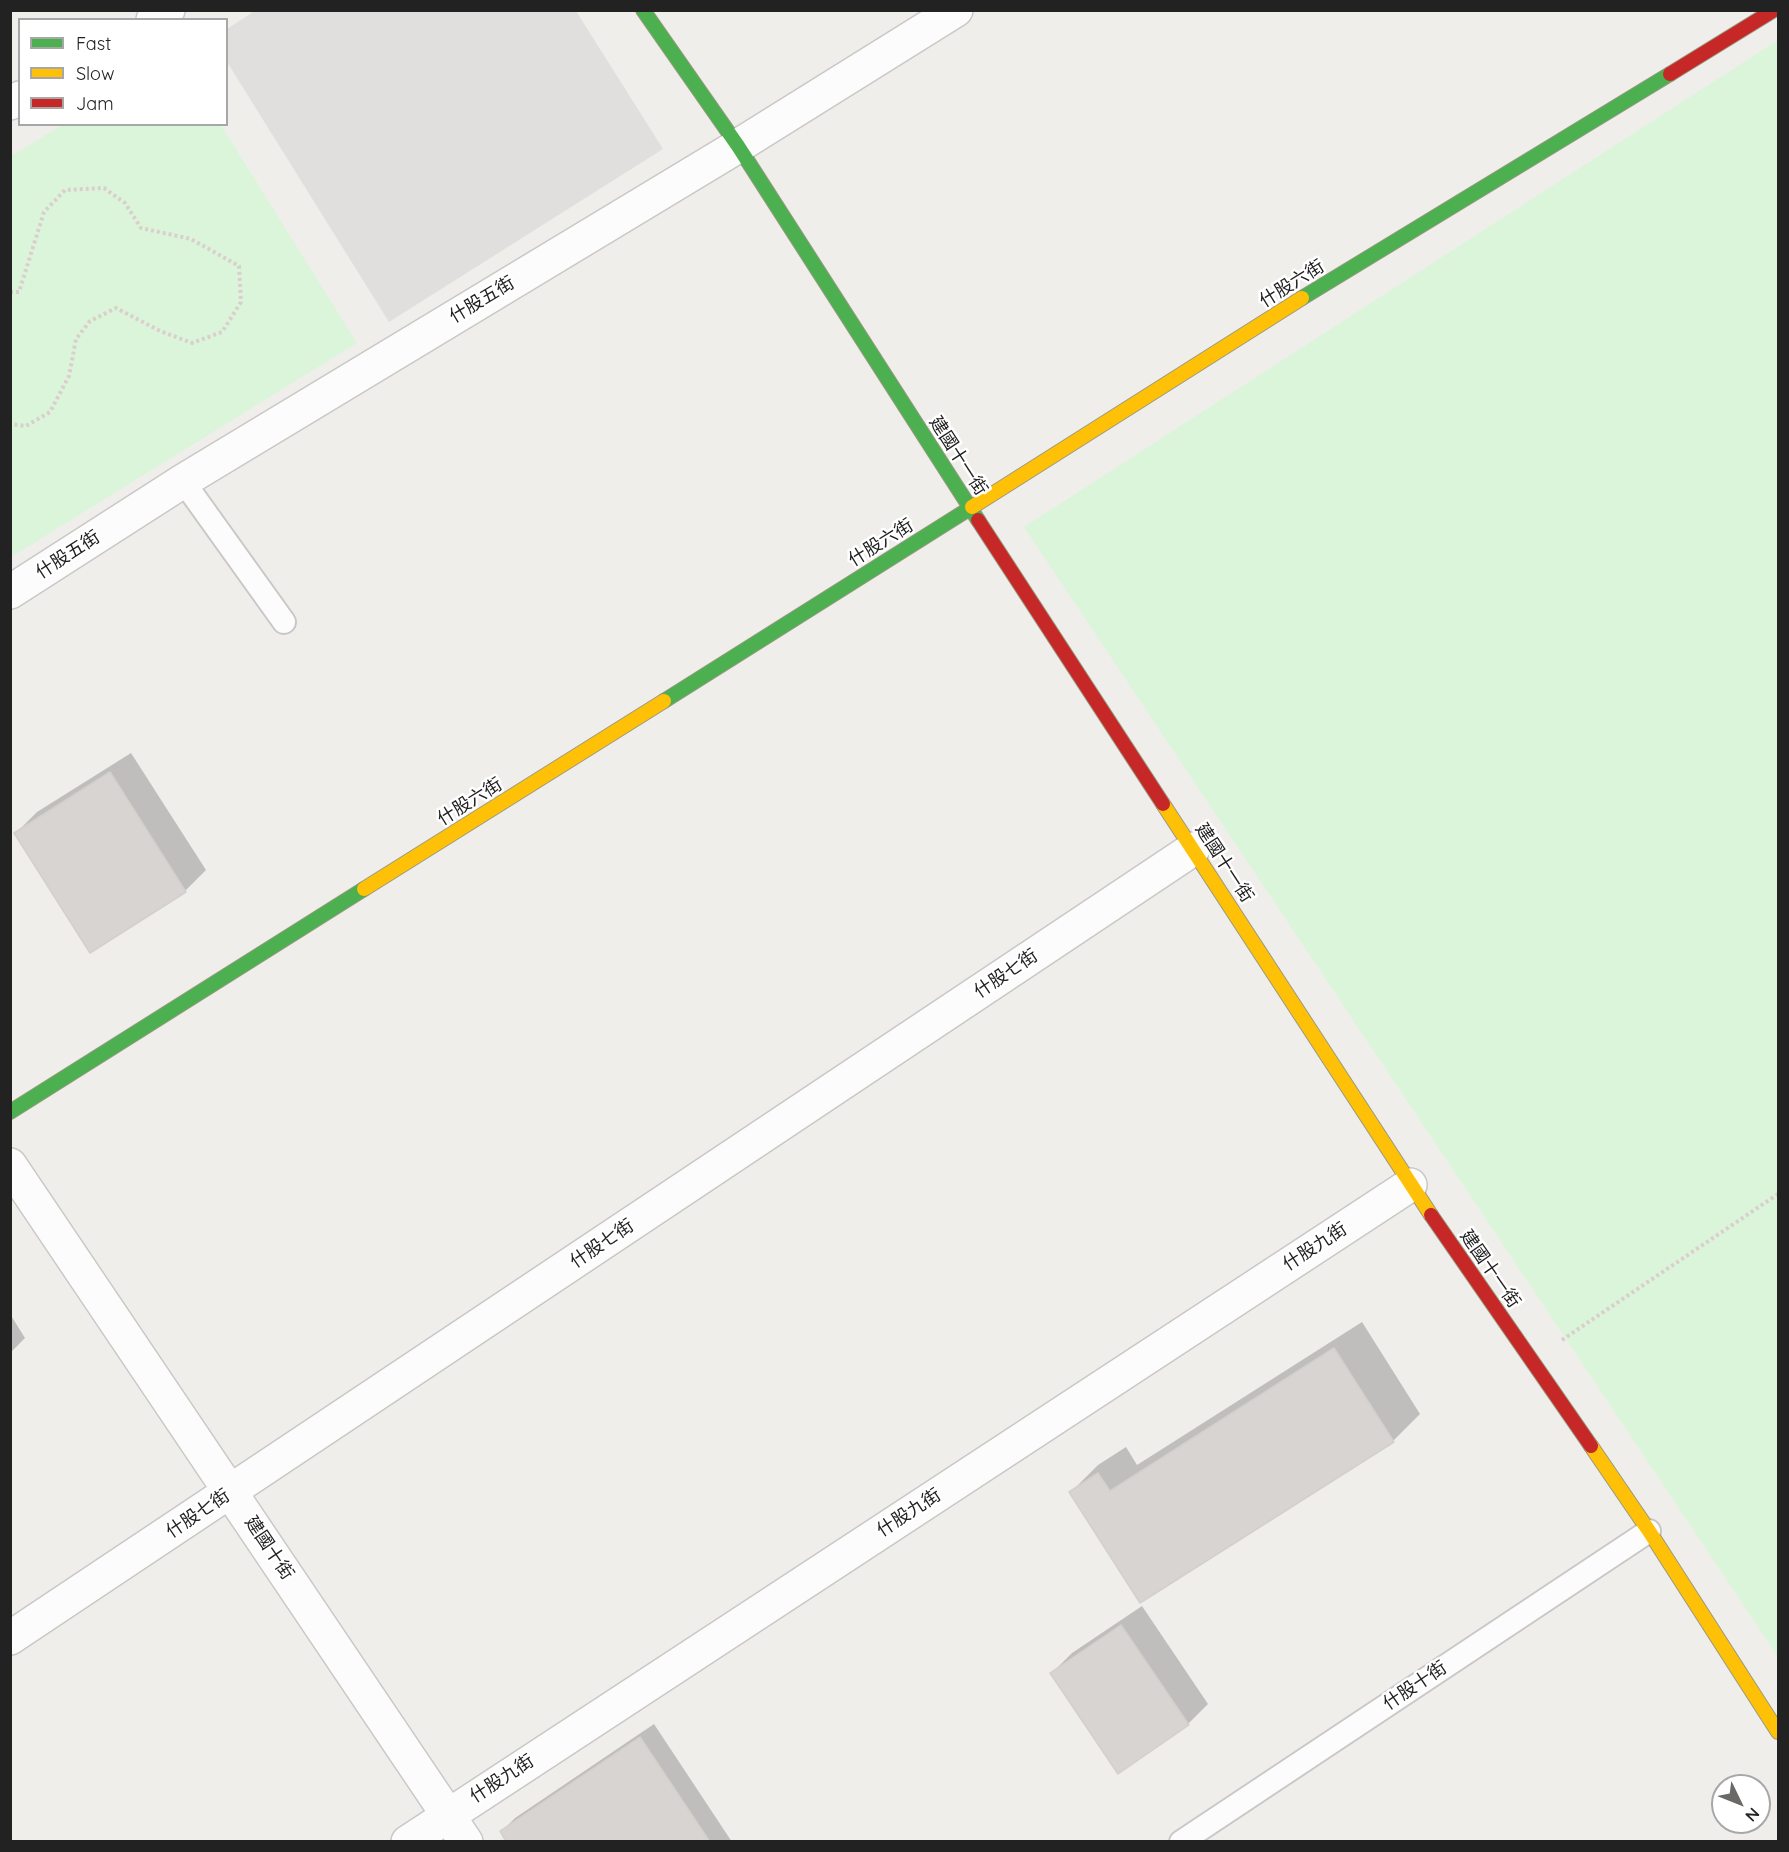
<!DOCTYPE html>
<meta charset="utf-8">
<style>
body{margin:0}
#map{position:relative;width:1789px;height:1852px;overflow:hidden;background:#f0eeeb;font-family:Quicksand,sans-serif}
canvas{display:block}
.frame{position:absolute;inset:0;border:12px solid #222;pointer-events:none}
.legend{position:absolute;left:18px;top:18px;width:210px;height:108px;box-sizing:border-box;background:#fff;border:2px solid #a7a7a7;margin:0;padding:8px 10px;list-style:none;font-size:18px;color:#222}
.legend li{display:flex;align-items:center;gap:12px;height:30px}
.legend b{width:30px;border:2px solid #a7a7a7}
.north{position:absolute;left:1711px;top:1774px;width:60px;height:60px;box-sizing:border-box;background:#fff;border:2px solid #a7a7a7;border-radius:50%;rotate:133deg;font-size:16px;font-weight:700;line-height:24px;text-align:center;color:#222}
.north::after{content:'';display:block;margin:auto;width:21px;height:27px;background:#6a6968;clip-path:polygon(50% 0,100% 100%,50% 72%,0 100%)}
</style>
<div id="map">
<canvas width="1789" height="1852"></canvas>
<div class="frame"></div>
<ul class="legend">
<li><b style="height:8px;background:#4caf50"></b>Fast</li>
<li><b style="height:8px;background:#ffc107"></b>Slow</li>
<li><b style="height:8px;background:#c62828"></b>Jam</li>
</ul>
<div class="north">N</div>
</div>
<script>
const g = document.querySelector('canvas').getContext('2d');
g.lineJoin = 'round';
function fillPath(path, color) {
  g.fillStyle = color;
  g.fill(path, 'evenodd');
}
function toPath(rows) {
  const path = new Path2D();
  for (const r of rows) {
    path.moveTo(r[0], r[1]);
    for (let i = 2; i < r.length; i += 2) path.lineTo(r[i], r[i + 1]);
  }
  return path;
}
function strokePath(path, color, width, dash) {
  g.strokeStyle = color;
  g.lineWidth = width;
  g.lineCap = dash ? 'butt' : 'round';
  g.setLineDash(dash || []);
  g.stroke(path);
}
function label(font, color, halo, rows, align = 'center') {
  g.font = font + ' Quicksand,"Noto Sans TC",sans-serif';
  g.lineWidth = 5;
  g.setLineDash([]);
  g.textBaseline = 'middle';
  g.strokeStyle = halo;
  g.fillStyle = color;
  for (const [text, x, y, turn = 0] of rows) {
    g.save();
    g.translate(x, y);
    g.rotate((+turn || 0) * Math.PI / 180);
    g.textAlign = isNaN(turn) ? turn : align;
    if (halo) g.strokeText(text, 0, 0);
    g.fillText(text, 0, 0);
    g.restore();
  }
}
const park = toPath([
 [1778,40,1778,1657,1024,527],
 [64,124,221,125,357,343,11,557,11,156]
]);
const parking = toPath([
 [256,10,576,11,663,149,389,322,227,62,227,29]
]);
const shadow = toPath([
 [131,753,206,870,185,891,16,833,37,812],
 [10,1314,25,1338,10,1353],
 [1362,1322,1420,1414,1393,1441,1141,1601,1071,1492,1098,1465,1126,1447,1137,1465],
 [1142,1606,1208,1704,1188,1724,1052,1673,1072,1653],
 [654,1724,732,1842,508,1842,501,1832,515,1818]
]);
const building = toPath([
 [110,772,186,892,90,953,14,833,110,772],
 [1334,1348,1394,1442,1140,1603,1069,1492,1098,1473,1110,1491,1334,1348],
 [1121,1625,1189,1725,1118,1774,1050,1673,1121,1625],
 [640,1737,710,1842,506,1842,500,1831,640,1737]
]);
const path = toPath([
 [10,292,19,292,44,212,65,190,104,188,125,203,141,228,191,239,239,266,241,302,222,332,192,343,160,331,116,308,90,321,76,339,69,376,50,412,26,426,10,424],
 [1562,1340,1778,1194]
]);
const lane = toPath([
 [183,481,284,622],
 [1181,1842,1649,1531]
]);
const street = toPath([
 [153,20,168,10],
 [10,103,20,98],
 [10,592,183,481,738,146,956,10],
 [10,1165,466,1842],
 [10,1638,1193,849],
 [408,1842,1410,1185]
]);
const fast = toPath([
 [643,10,738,146,978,520],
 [1302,298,1670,74],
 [664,701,972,507],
 [10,1112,364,889]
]);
const slow = toPath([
 [972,507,1302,298],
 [1163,804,1431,1215],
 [364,889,664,701],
 [1591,1446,1649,1531,1778,1732]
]);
const jam = toPath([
 [1670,74,1774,10],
 [978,520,1163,804],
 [1431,1215,1591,1446]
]);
const streetNames = [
 ["什股六街",1292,284,-32],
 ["什股五街",482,300,-31],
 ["建國十一街",958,456,57],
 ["什股六街",881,543,-32],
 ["什股五街",68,555,-33],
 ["什股六街",470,802,-32],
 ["建國十一街",1224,863,57],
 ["什股七街",1006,974,-34],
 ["什股七街",602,1244,-34],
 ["什股九街",1315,1247,-33],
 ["建國十一街",1490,1269,55],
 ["什股九街",909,1513,-33],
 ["什股七街",198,1514,-34],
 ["建國十街",269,1548,56],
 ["什股十街",1415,1686,-34],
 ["什股九街",502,1779,-33]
];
fillPath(park, '#daf5da');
fillPath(parking, '#e0dfde');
fillPath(shadow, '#0003');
fillPath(building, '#d7d4d2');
strokePath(building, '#d3d0cc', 1.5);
strokePath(lane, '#c9c8c7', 26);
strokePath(street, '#c9c8c7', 36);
strokePath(fast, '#999a82', 16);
strokePath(slow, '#999a82', 16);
strokePath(jam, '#999a82', 16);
strokePath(path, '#dccecd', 4, [3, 3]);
strokePath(lane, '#fdfcfc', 22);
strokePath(street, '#fdfcfc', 33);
strokePath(fast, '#4caf50', 14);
strokePath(slow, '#ffc107', 14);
strokePath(jam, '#c62828', 14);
label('18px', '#222', '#fff', streetNames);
</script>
